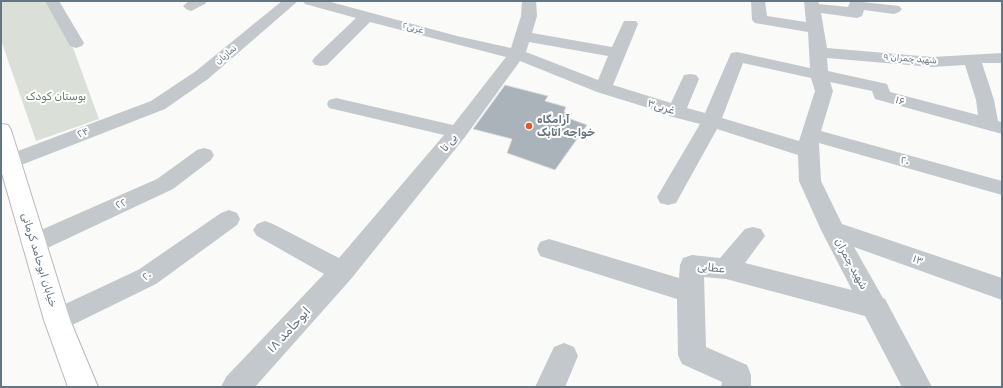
<!DOCTYPE html>
<meta charset="utf-8">
<style>
body{margin:0}
#map{position:relative;width:1003px;height:388px;overflow:hidden;background:#fafaf8;font-family:Rubik,sans-serif}
canvas{display:block}
.frame{position:absolute;inset:0;border:2px solid #657683;pointer-events:none}
</style>
<div id="map">
<canvas width="1003" height="388"></canvas>
<div class="frame"></div>
</div>
<script>
const g = document.querySelector('canvas').getContext('2d');
g.lineJoin = 'round';
function fillPath(path, color) {
  g.fillStyle = color;
  g.fill(path, 'evenodd');
}
function toPath(rows) {
  const path = new Path2D();
  for (const r of rows) {
    path.moveTo(r[0], r[1]);
    for (let i = 2; i < r.length; i += 2) path.lineTo(r[i], r[i + 1]);
  }
  return path;
}
function strokePath(path, color, width, dash) {
  g.strokeStyle = color;
  g.lineWidth = width;
  g.lineCap = dash ? 'butt' : 'round';
  g.setLineDash(dash || []);
  g.stroke(path);
}
function label(font, color, halo, rows, align = 'center') {
  g.font = font + ' Rubik,"Noto Naskh Arabic",sans-serif';
  g.lineWidth = 4;
  g.setLineDash([]);
  g.textBaseline = 'middle';
  g.strokeStyle = halo;
  g.fillStyle = color;
  for (const [text, x, y, turn = 0] of rows) {
    g.save();
    g.translate(x, y);
    g.rotate((+turn || 0) * Math.PI / 180);
    g.textAlign = isNaN(turn) ? turn : align;
    if (halo) g.strokeText(text, 0, 0);
    g.fillText(text, 0, 0);
    g.restore();
  }
}
const green = toPath([
 [1,1,45,1,72,45,99,119,36,141,1,40]
]);
const building = toPath([
 [505,85,548,96,545,101,566,107,564,112,572,114,568,118,587,125,555,170,507,153,512,139,473,129,505,85]
]);
const minor = toPath([
 [45,1,59,1,84,43,82,46,76,48,70,46,45,1],
 [189,1,207,1,205,4,191,11,186,9,183,6,189,1],
 [282,1,298,1,208,79,165,109,16,167,9,169,1,166,2,157,151,101,196,71,282,1],
 [303,1,327,1,457,36,511,48,521,16,522,1,536,1,537,16,532,33,612,47,624,21,636,21,638,24,613,85,671,103,684,75,690,74,696,75,699,79,687,108,705,113,731,53,737,52,810,68,808,32,755,23,752,20,751,1,765,1,767,16,806,22,804,1,818,1,819,4,848,7,850,2,853,1,899,6,902,9,899,12,894,14,864,10,862,16,857,18,821,13,827,48,932,57,1002,53,1002,63,982,63,994,100,998,121,1002,122,1002,134,875,99,872,91,830,82,833,91,821,131,1002,181,1002,195,819,143,821,181,842,224,1002,278,1002,300,854,247,883,298,885,299,932,387,902,387,865,316,726,279,704,277,706,347,747,365,751,375,751,387,721,387,722,382,682,364,678,355,677,299,540,256,537,249,540,242,549,239,679,278,680,265,683,258,692,255,720,258,745,229,753,227,761,229,765,236,745,263,852,290,821,230,799,181,798,155,717,129,676,203,668,205,660,203,657,197,700,124,669,116,668,114,597,92,520,61,465,137,351,279,255,387,221,387,226,377,324,274,257,236,253,230,257,224,265,221,273,224,339,258,444,135,329,108,327,104,329,100,336,98,453,125,506,57,370,22,327,65,321,66,315,65,312,61,315,57,356,18,305,4,303,1],
 [529,42,608,56,598,80,526,52,529,42],
 [827,58,932,67,965,65,976,100,978,115,890,92,887,84,828,71,827,58],
 [743,63,811,78,815,91,799,141,722,118,743,63],
 [204,148,211,150,214,155,211,160,173,189,41,251,33,253,25,251,21,244,25,237,157,179,197,150,204,148],
 [229,210,237,213,240,219,237,225,156,284,66,328,57,332,48,328,44,320,48,312,138,270,221,213,229,210],
 [564,343,574,347,578,356,565,387,535,387,554,347,564,343]
]);
const major = toPath([
 [1,124,8,125,11,130,70,320,98,387,68,387,44,320,1,170,1,124]
]);
const markers = [
 [529,126,4,"#e4572e"]
];
const farStreetnames = [
 ["غربی۲",413,28,15],
 ["نمازیان",226,55,-40],
 ["شهید چمران ۹",910,59,4]
];
const parkNames = [
 ["بوستان کودک",56,97]
];
const streetNames = [
 ["۱۶",900,101,15],
 ["غربی۳",661,107,18],
 ["۲۴",83,133,-21],
 ["بی تا",449,143,-51],
 ["۲۰",905,161,16],
 ["۲۲",121,204,-24],
 ["خیابان ابوحامد کرمانی",39,260,73],
 ["۱۳",918,260,19],
 ["شهید چمران",851,264,61],
 ["عطایی",711,268,6],
 ["۲۰",147,276,-30]
];
const poiNames = [
 ["آرامگاه",537,120],
 ["خواجه اتابک",537,133]
];
const nearStreetnames = [
 ["ابوحامد ۱۸",289,330,-47]
];
fillPath(green, '#dadfd7');
fillPath(building, '#aab3b9');
strokePath(building, '#dcdcda', 1);
strokePath(major, '#b5babe', 2);
fillPath(minor, '#c3c8cc');
fillPath(major, '#fff');
for (const [x, y, r, color] of markers) {
  const dot = new Path2D();
  dot.arc(x, y, r, 0, 2 * Math.PI);
  g.fillStyle = color;
  g.fill(dot);
  strokePath(dot, '#fff', 1.5);
}
label('9px', '#657683', '#fff', farStreetnames);
label('11px', '#687a64', '#fff', parkNames);
label('11px', '#657683', '#fff', streetNames);
label('bold 11px', '#657683', '#fff', poiNames, 'left');
label('13px', '#657683', '#fff', nearStreetnames);
</script>
